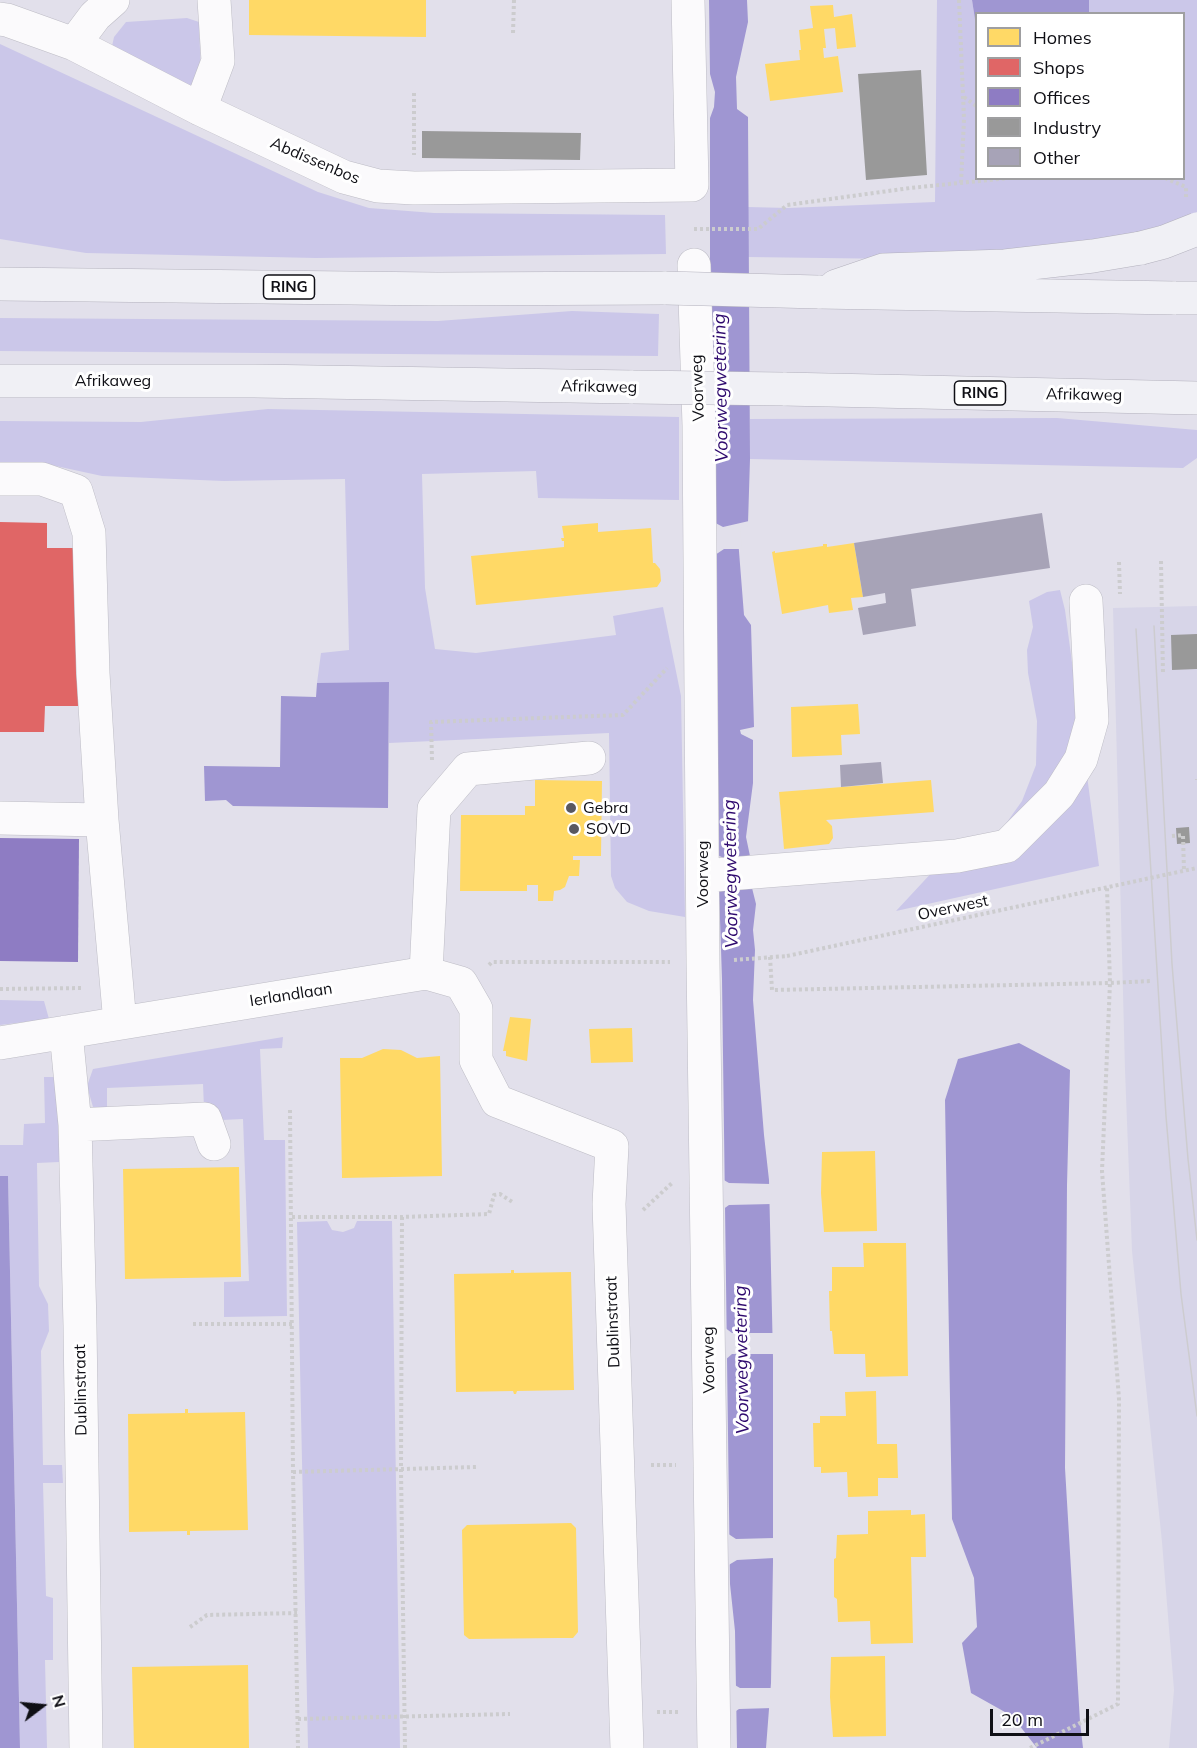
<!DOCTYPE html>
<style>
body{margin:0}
#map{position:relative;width:1197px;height:1748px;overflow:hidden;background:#e2e0eb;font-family:Mulish,sans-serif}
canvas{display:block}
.legend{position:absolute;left:975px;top:12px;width:210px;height:168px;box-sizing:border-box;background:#fff;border:2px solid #9f9fa1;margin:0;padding:8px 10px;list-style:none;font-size:18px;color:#0f0f15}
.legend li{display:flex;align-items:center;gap:12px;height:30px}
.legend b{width:30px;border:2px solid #9f9fa1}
.north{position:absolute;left:12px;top:1676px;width:60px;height:60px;-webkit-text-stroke:4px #fff;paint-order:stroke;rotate:74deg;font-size:16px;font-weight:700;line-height:24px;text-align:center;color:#0f0f15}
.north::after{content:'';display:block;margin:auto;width:21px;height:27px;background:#0f0f15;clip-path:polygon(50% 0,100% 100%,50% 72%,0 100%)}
.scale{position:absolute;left:990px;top:1709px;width:99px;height:27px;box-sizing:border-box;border:3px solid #0f0f15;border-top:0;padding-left:8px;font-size:18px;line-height:21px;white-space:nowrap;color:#0f0f15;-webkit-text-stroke:4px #fff;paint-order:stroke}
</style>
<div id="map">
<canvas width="1197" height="1748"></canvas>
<ul class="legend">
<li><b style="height:16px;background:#ffd966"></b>Homes</li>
<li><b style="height:16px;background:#e06666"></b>Shops</li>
<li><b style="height:16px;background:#8e7cc3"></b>Offices</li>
<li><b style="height:16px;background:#999"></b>Industry</li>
<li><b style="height:16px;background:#a7a3b7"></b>Other</li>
</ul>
<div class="north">N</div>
<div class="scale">20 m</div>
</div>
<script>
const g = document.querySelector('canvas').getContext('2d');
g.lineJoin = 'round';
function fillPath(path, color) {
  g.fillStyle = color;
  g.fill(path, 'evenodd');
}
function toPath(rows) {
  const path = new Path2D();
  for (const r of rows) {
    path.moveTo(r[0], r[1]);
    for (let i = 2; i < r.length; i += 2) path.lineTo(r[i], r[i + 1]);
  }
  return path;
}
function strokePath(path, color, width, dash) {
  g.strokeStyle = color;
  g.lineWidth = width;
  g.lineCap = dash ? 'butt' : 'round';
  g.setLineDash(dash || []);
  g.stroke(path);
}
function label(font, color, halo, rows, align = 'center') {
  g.font = font + ' Mulish,sans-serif';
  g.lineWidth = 6;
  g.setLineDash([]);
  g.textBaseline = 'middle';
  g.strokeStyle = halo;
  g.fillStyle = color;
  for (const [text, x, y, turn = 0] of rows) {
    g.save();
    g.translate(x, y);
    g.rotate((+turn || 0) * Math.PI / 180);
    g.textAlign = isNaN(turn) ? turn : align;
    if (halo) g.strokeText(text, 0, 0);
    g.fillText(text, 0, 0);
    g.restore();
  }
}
const built = toPath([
 [1197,606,1197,1748,1169,1748,1174,1690,1162,1542,1132,1251,1125,1070,1113,608]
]);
const green = toPath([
 [937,0,972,0,976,26,976,178,1184,178,1184,14,1089,13,1089,0,1197,0,1197,212,1177,222,1092,244,899,259,748,257,748,207,788,208,935,202],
 [187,18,199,22,201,78,200,96,111,51,114,37,126,22],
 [0,44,318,192,369,208,434,213,665,215,666,254,316,258,86,253,0,239],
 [572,311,659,314,658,356,0,351,0,318,438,321],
 [268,409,679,417,679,500,538,498,536,471,422,474,425,588,435,649,476,653,616,635,613,616,663,607,681,696,685,917,649,911,627,902,615,888,611,876,609,733,389,743,389,683,317,683,321,653,349,650,345,479,224,481,102,476,42,463,0,462,0,421,141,422],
 [1057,418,1197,430,1197,458,1183,468,750,459,750,419],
 [1060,590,1065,610,1099,866,896,911,936,868,990,846,1022,801,1036,765,1037,721,1028,673,1027,650,1033,627,1029,601,1047,592],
 [0,1000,44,1001,49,1019,0,1025],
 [283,1037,282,1048,260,1049,264,1140,285,1140,287,1316,224,1317,224,1282,249,1281,243,1119,222,1120,204,1108,203,1084,107,1088,107,1112,93,1107,87,1086,93,1069],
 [44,1077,55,1077,69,1151,59,1162,37,1163,39,1286,48,1304,49,1331,41,1351,43,1465,62,1465,63,1483,43,1483,46,1596,53,1598,53,1660,45,1660,47,1748,20,1748,8,1176,0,1176,0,1145,23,1145,24,1124,45,1123],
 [327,1221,332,1230,343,1232,354,1228,357,1221,392,1221,400,1748,308,1748,297,1222]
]);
const water = toPath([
 [709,0,747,0,748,22,736,77,737,109,748,117,750,459,748,523,737,526,744,615,751,625,754,727,740,730,741,734,753,740,753,783,746,837,750,856,724,858,717,855,705,313,710,257,710,118,714,107,715,92,710,74],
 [972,0,1089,0,1089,13,976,14,976,26],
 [389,682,388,808,233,806,226,800,205,801,204,766,280,767,281,696,316,697,317,683],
 [751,884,756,904,753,930,755,950,753,1000,764,1135,769,1180,773,1358,773,1562,771,1683,766,1748,737,1748,735,1631,730,1584,722,979,719,889],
 [1019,1043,1070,1070,1067,1185,1065,1468,1080,1722,1083,1748,1037,1748,1012,1716,971,1693,962,1643,977,1627,974,1578,952,1519,945,1100,958,1059],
 [0,1176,8,1176,20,1748,0,1748]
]);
const pier = toPath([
 [708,519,723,527,749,521,749,526,740,528,742,549,724,549,709,559],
 [722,1179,729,1183,771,1184,772,1204,729,1205,722,1210],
 [724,1327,732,1333,774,1333,775,1354,732,1354,724,1361],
 [727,1533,736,1539,774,1538,774,1558,737,1560,727,1566],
 [733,1684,740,1688,773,1688,773,1708,739,1709,733,1713]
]);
const homes = toPath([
 [249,0,426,0,426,37,249,35],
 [833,5,834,17,852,14,856,47,837,49,835,28,824,29,826,48,823,48,824,58,838,56,843,92,770,101,765,64,800,60,799,50,801,50,799,30,813,28,810,6],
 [598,523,598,532,651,528,653,563,655,563,660,569,661,581,657,587,476,605,471,556,564,547,564,541,562,541,561,538,564,538,562,526],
 [854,543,863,597,851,598,853,610,829,613,828,605,782,614,772,552,775,551,775,553,823,546,823,544,827,544,827,547],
 [858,704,860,734,841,735,842,755,792,757,791,707],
 [535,780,602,781,601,856,573,856,573,860,580,860,579,876,569,876,565,887,560,890,554,891,553,901,538,901,538,885,527,885,527,891,460,891,461,815,525,815,525,806,535,806],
 [931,780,934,812,826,820,832,826,833,838,829,844,784,849,779,792],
 [510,1017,531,1019,527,1061,506,1056,506,1051,503,1051],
 [632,1028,633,1062,591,1063,589,1029],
 [383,1049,401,1050,417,1058,440,1056,442,1176,342,1178,340,1058,362,1058],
 [875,1151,877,1231,824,1232,821,1193,822,1152],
 [239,1167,241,1277,125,1279,123,1169],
 [863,1243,906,1243,908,1376,866,1377,865,1354,834,1354,832,1331,830,1331,829,1291,832,1291,832,1267,864,1267],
 [511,1270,514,1270,514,1273,571,1272,574,1390,517,1391,516,1394,514,1394,513,1391,456,1392,454,1274,511,1273],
 [876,1391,877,1444,897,1444,898,1478,878,1478,878,1496,848,1497,847,1472,821,1473,821,1467,814,1467,813,1423,820,1423,820,1416,846,1416,845,1392],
 [185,1409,188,1409,188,1413,245,1412,248,1530,190,1531,190,1535,187,1535,187,1531,129,1532,128,1414,185,1413],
 [911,1510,911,1515,925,1514,926,1557,911,1557,913,1643,871,1644,870,1621,838,1622,837,1599,834,1597,834,1559,836,1558,837,1535,868,1534,868,1511],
 [571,1523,576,1528,578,1632,573,1638,558,1638,469,1639,464,1635,462,1530,467,1525],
 [885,1656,886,1736,833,1737,830,1697,831,1657],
 [248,1665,249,1748,134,1748,132,1667]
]);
const shops = toPath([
 [0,522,47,523,47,548,82,548,80,706,45,706,44,732,0,732]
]);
const offices = toPath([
 [0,838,79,839,78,962,0,961]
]);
const industry = toPath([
 [921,70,927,175,866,180,858,74],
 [422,131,581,133,580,160,422,158],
 [1197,634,1197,669,1172,670,1171,635],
 [1189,827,1190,843,1177,844,1176,828]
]);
const building = toPath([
 [1042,513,1050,568,911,589,916,626,863,635,858,608,886,603,885,593,863,597,854,543],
 [881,762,883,783,841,787,840,765]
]);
const path = toPath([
 [959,0,964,119,961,183],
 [513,33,514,0],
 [414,93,414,155],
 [964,97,976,106],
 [1165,178,1186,187,1186,197],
 [694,229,758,229,787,205,910,188,1009,178],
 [1161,561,1163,674],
 [1119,562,1120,594],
 [432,760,431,722,623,715,667,668],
 [1197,779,1197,780],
 [1172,836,1183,835,1184,871],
 [770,957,772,990,1110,983,1151,981],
 [734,960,787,956],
 [489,965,492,962,670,962],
 [0,989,84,988],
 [290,1110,293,1472,298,1748],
 [643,1210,672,1183],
 [292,1217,402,1217,489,1214,494,1195,500,1194,514,1203],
 [402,1217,401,1469,405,1748],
 [193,1324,293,1324],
 [651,1465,676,1465],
 [293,1472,477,1467],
 [190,1627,207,1615,297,1613],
 [657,1712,680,1712],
 [298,1719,510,1714],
 [1030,1748,1118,1704,1119,1399,1102,1171,1110,983,1107,888]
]);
const minor = toPath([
 [0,19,7,20,74,44,200,109,344,177,378,186,414,188,692,185,688,0],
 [74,44,95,16,113,0],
 [200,109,218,61,214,0],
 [694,265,699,426,703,962,714,1748],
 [0,479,42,479,76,491,89,533,93,673,102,820,120,1023],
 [0,818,102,820],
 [703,876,957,856,1007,846,1059,794,1081,759,1092,720,1086,601],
 [426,973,434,809,468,769,589,758],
 [66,1032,75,1125,80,1326,86,1748],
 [0,1043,426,973,461,983,476,1009,476,1060,497,1101,612,1146,609,1204,627,1748],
 [75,1125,205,1119,214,1144]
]);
const major = toPath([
 [0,284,437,289,666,288],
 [836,286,883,270,1005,266,1093,256,1141,248],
 [818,292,1176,298],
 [0,381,254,381,633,387],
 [783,389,1197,398]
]);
const tram = toPath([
 [1154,626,1172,964,1188,1159,1197,1240],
 [1136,629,1166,1116,1181,1294,1197,1416]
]);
const pathBridge = toPath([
 [787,956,1197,868]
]);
const majorBridge = toPath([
 [1141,248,1164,242,1197,229],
 [666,288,818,292],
 [1176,298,1197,298],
 [633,387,783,389]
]);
const markers = [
 [571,808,6,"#595860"],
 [574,829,6,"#595860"]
];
const shields = [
 [289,287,51],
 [980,393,51]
];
const shieldNames = [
 ["RING",289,287],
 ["RING",980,393]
];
const streetNames = [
 ["Abdissenbos",315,161,23],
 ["Afrikaweg",113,381],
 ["Afrikaweg",599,387,1],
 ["Voorweg",698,388,-92],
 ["Afrikaweg",1084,395,1],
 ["Voorweg",703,874,-90],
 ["Overwest",953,908,-12],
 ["Ierlandlaan",291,995,-9],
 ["Dublinstraat",613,1322,-92],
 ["Voorweg",709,1360,-91],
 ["Dublinstraat",81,1390,-91]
];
const poiNames = [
 ["Gebra",583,808],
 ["SOVD",586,829]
];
const waterNames = [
 ["Voorwegwetering",721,388,-91],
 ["Voorwegwetering",731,874,-91],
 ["Voorwegwetering",742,1360,-91]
];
fillPath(built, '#d7d5e8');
fillPath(green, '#cbc7e9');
fillPath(water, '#9f96d2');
fillPath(pier, '#e2e0eb');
fillPath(homes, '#ffd966');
fillPath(shops, '#e06666');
fillPath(offices, '#8e7cc3');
fillPath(industry, '#999');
fillPath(building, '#a7a3b7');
strokePath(minor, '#bdbcc5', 34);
strokePath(major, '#b3b1bd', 34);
strokePath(path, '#ccccce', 4, [3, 3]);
strokePath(minor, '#fbfafc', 33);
strokePath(major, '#f0f0f5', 33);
strokePath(tram, '#cdcccf', 1.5);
strokePath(majorBridge, '#b3b1bd', 34, []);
strokePath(pathBridge, '#ccccce', 4, [3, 3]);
strokePath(majorBridge, '#f0f0f5', 33);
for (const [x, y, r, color] of markers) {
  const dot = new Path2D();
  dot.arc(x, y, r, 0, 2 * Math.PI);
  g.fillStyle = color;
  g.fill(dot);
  strokePath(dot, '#fff', 2);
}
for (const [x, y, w] of shields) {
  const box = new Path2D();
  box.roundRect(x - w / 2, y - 12, w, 24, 4.5);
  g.fillStyle = '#fff';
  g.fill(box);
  strokePath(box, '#0f0f15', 1.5);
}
label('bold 15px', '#0f0f15', null, shieldNames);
label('16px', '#0f0f15', '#fff', streetNames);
label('16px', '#0f0f15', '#fff', poiNames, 'left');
label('italic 18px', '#2d086d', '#fff', waterNames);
</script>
